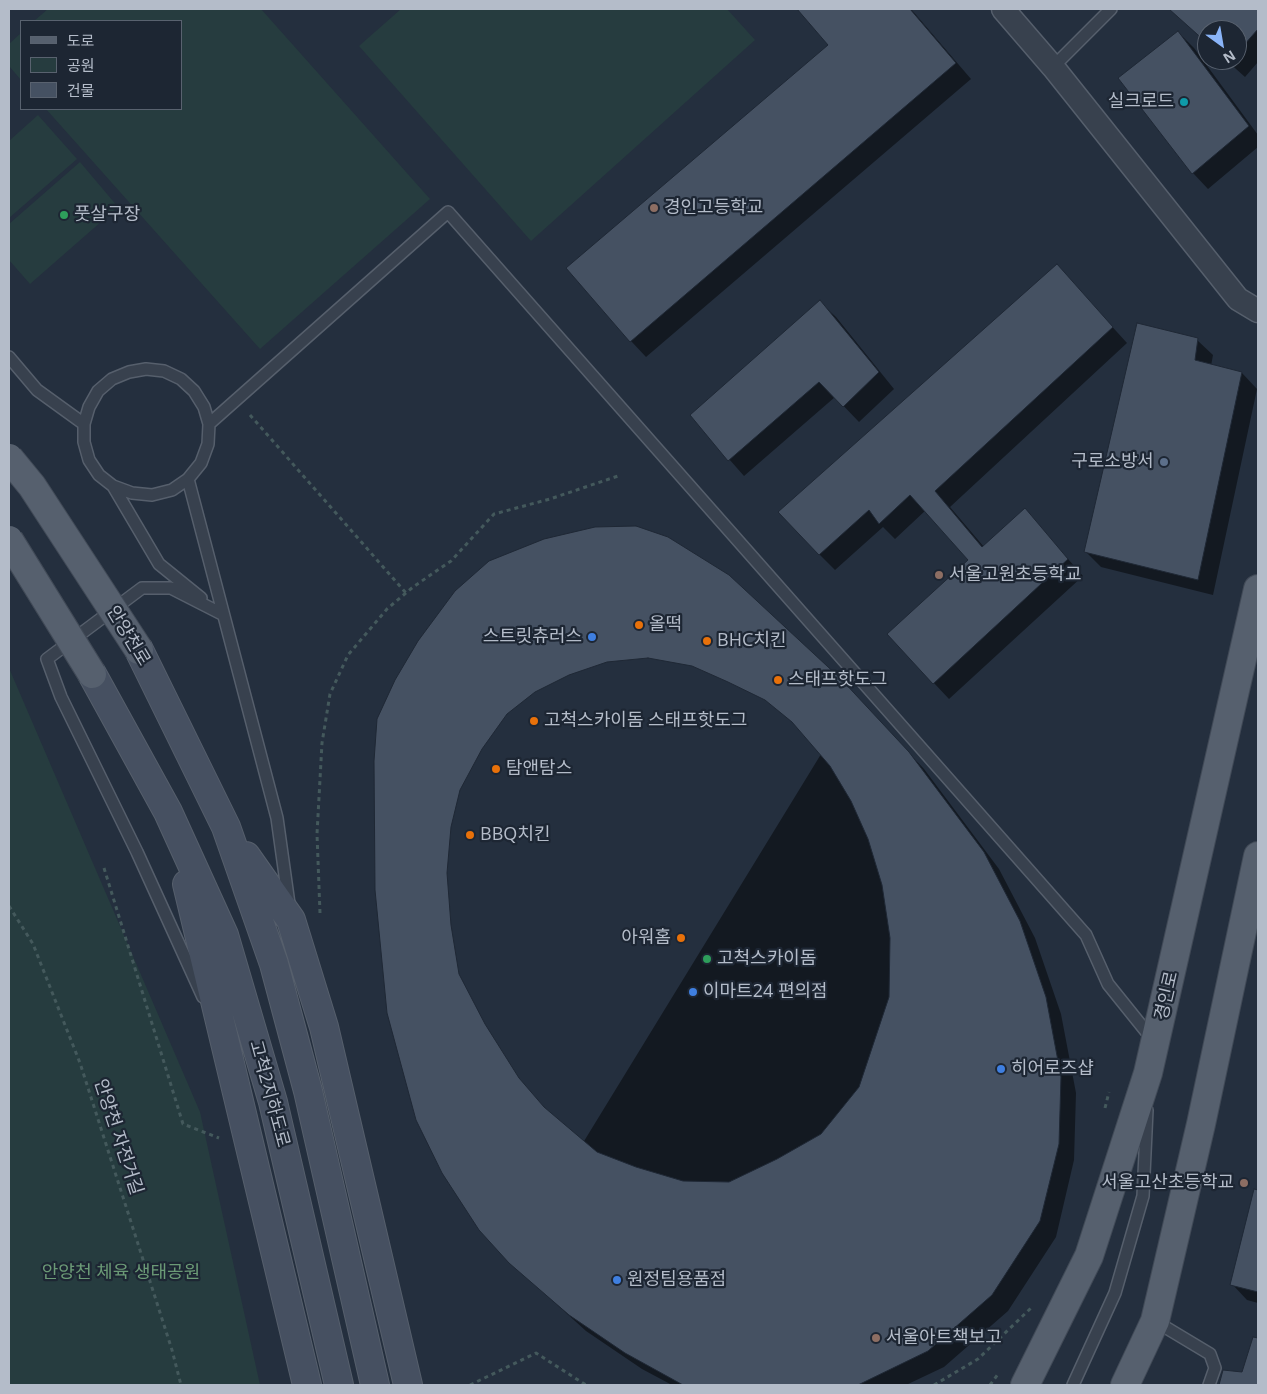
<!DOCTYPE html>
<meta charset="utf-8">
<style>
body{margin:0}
#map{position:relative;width:1267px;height:1394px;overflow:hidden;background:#242f3e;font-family:"Open Sans","Noto Sans KR",sans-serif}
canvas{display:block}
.frame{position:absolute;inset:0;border:10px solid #b4bcc9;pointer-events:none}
.legend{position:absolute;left:20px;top:20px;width:162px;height:90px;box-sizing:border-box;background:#1d2633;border:1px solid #59626f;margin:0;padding:6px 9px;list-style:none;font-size:15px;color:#b4bcc9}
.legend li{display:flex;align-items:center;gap:10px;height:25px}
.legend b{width:25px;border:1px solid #59626f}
.north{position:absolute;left:1197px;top:20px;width:50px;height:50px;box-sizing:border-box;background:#1d2633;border:1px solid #59626f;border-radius:50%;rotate:148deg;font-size:14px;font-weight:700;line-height:20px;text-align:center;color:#b4bcc9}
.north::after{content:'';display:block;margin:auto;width:18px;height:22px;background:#8ab4f8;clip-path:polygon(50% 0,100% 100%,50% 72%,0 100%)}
</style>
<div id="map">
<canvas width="1267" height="1394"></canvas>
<div class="frame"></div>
<ul class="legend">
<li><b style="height:6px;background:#56606e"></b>도로</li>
<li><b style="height:14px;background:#263c3f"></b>공원</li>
<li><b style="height:14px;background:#455162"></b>건물</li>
</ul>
<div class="north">N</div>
</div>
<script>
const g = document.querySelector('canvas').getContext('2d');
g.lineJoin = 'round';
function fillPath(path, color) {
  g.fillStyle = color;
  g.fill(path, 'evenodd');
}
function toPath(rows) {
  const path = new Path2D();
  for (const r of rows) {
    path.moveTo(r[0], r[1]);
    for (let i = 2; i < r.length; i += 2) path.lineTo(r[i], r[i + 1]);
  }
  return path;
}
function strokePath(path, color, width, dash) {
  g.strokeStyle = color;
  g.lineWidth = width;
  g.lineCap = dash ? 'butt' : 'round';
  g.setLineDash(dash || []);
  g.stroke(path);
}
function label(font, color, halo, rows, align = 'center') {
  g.font = font + ' "Open Sans","Noto Sans KR",sans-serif';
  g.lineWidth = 4.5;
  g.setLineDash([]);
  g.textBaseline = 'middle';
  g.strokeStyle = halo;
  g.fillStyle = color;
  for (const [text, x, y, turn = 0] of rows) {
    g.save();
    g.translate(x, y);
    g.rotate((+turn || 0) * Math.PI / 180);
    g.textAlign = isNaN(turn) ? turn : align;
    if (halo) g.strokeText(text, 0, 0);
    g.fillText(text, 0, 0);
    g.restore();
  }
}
const green = toPath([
 [48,9,261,9,430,199,260,349,46,109,181,109,181,21,34,21],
 [401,9,727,9,755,40,531,241,359,46],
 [21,33,21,80,9,66,9,44],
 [38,115,77,159,9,218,9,141],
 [80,162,118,207,30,284,9,260,9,224],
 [9,668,200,1112,260,1385,9,1385]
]);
const shadow = toPath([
 [799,9,911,9,971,79,646,357,631,341,830,45],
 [1170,9,1258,9,1258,62,1245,77,1226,60,1237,60,1237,30,1207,30,1207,43],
 [1178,32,1194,48,1258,135,1258,147,1208,189,1193,173],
 [1057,266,1127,343,950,507,984,547,1025,510,1083,576,949,699,888,634,970,560,926,510,895,539,883,527,835,570,819,554],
 [820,302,836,317,894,389,859,422,835,397,744,476,691,416],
 [1197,340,1213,355,1211,366,1242,373,1257,389,1213,595,1101,567,1085,551],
 [856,697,924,769,999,869,1035,938,1061,1014,1076,1093,1074,1160,1056,1237,1008,1311,944,1367,906,1385,672,1385,642,1369,586,1331,510,1262],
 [1255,1191,1258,1192,1258,1303,1247,1300,1232,1284],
 [1254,1338,1258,1339,1258,1385,1220,1385,1224,1371,1243,1373]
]);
const building = toPath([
 [797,9,910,9,956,63,630,342,566,268,828,45,797,9],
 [1169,9,1258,9,1258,29,1237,53,1237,30,1207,30,1207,43,1169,9],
 [1178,31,1249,126,1192,174,1118,78,1178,31],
 [1057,264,1113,327,935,491,982,547,1025,508,1068,559,933,684,887,634,968,560,910,495,879,524,869,510,819,555,778,512,1057,264],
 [820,300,879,372,843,407,819,382,728,461,690,415,820,300],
 [1137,323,1198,338,1195,360,1242,372,1198,580,1084,552,1137,323],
 [636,526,668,537,729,575,841,679,909,752,984,852,1020,921,1046,997,1061,1077,1059,1144,1040,1221,992,1295,928,1351,858,1385,683,1385,625,1353,569,1315,509,1263,479,1230,442,1173,416,1120,387,1013,375,890,374,761,377,719,395,680,418,641,455,591,489,561,544,539,595,527,636,526],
 [648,658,692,666,728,682,765,700,792,722,830,766,851,801,868,839,882,885,890,938,889,997,859,1087,821,1134,777,1159,729,1182,683,1181,636,1167,597,1152,544,1107,519,1078,485,1024,459,974,451,925,447,873,451,827,460,790,482,749,507,714,535,692,569,675,607,662,648,658],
 [1254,1189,1258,1190,1258,1292,1230,1285,1254,1189],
 [1253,1337,1258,1338,1258,1385,1219,1385,1223,1370,1242,1372,1253,1337]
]);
const path = toPath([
 [250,415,406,593],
 [104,868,183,1124,219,1138],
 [9,906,33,944,80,1063,172,1350,181,1385],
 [320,913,317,834,322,743,330,694,348,655,387,609,413,587,451,561,494,514,550,499,621,475],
 [1105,1108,1109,1092],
 [470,1385,536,1353,586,1385],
 [934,1385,978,1359,1031,1308],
 [990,1385,998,1374]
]);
const service = toPath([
 [1053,67,1111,9],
 [9,357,37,390,84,424],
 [209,424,448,212,1086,935,1108,984,1153,1040],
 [188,479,277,818,289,904],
 [113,486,132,493,152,495,172,490,188,479,201,463,208,444,209,424,204,407,194,391,181,379,164,371,146,369,129,372,112,379,98,391,89,407,84,424,84,442,89,460,99,475,113,486,159,564,201,598],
 [203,997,137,852,61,697,47,659,142,588,171,588,222,614],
 [1155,1321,1210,1354,1215,1368,1209,1385],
 [1073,1385,1115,1293,1143,1196,1147,1110]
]);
const minor = toPath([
 [1003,9,1053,67,1238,299,1258,311]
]);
const secondary = toPath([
 [139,650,226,827,274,964,308,1091,375,1385],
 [92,674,168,812,224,935,273,1102,339,1385],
 [246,856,291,920,324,1027,408,1385],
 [187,884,307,1385]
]);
const primary = toPath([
 [1025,1385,1089,1256,1148,1073,1258,589],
 [1125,1385,1155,1321,1201,1124,1258,856]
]);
const primaryBridge = toPath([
 [9,458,32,486,139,650],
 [9,540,92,674]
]);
const markers = [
 [1184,102,5,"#0f9aa8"],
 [654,208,5,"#8d6e63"],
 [64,215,5,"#2e9e5b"],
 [1164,462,5,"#5c6f8a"],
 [939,575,5,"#8d6e63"],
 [639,625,5,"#e8710a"],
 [592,637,5,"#3f7fe0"],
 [707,641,5,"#e8710a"],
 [778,680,5,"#e8710a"],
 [534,721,5,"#e8710a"],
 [496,769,5,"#e8710a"],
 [470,835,5,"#e8710a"],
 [681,938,5,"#e8710a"],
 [707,959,5,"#2e9e5b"],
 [693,992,5,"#3f7fe0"],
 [1001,1069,5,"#3f7fe0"],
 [1244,1183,5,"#8d6e63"],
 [617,1280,5,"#3f7fe0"],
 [876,1338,5,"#8d6e63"]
];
const poiNames = [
 ["실크로드",1174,102,"right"],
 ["경인고등학교",664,208],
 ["풋살구장",74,215],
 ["구로소방서",1154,462,"right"],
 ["서울고원초등학교",949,575],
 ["올떡",649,625],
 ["스트릿츄러스",582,637,"right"],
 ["BHC치킨",717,641],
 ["스태프핫도그",788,680],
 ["고척스카이돔 스태프핫도그",544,721],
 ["탐앤탐스",506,769],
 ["BBQ치킨",480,835],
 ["아워홈",671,938,"right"],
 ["고척스카이돔",717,959],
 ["이마트24 편의점",703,992],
 ["히어로즈샵",1011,1069],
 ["서울고산초등학교",1234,1183,"right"],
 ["원정팀용품점",627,1280],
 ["서울아트책보고",886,1338]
];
const streetNames = [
 ["안양천로",128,636,59],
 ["경인로",1167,996,-77],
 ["고척2지하도로",269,1094,75],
 ["안양천 자전거길",118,1137,72]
];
const parkNames = [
 ["안양천 체육 생태공원",121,1273]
];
fillPath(green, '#263c3f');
fillPath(shadow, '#0007');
fillPath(building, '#455162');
strokePath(building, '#1f2835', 1);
strokePath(service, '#565f6c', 14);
strokePath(minor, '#565f6c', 25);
strokePath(secondary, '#565f6c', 30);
strokePath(primary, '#414a57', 30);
strokePath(path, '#44595c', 3, [4, 4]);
strokePath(service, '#38414e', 11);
strokePath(minor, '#38414e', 22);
strokePath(secondary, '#465061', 28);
strokePath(primary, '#56606e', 28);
strokePath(primaryBridge, '#414a57', 30, []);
strokePath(primaryBridge, '#56606e', 28);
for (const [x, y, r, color] of markers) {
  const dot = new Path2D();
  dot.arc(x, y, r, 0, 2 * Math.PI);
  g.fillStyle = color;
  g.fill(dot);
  strokePath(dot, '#1d2633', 2);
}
label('18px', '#b4bcc9', '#1d2633', poiNames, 'left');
label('18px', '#b4bcc9', '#1d2633', streetNames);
label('18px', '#6b9a76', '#1d2633', parkNames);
</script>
